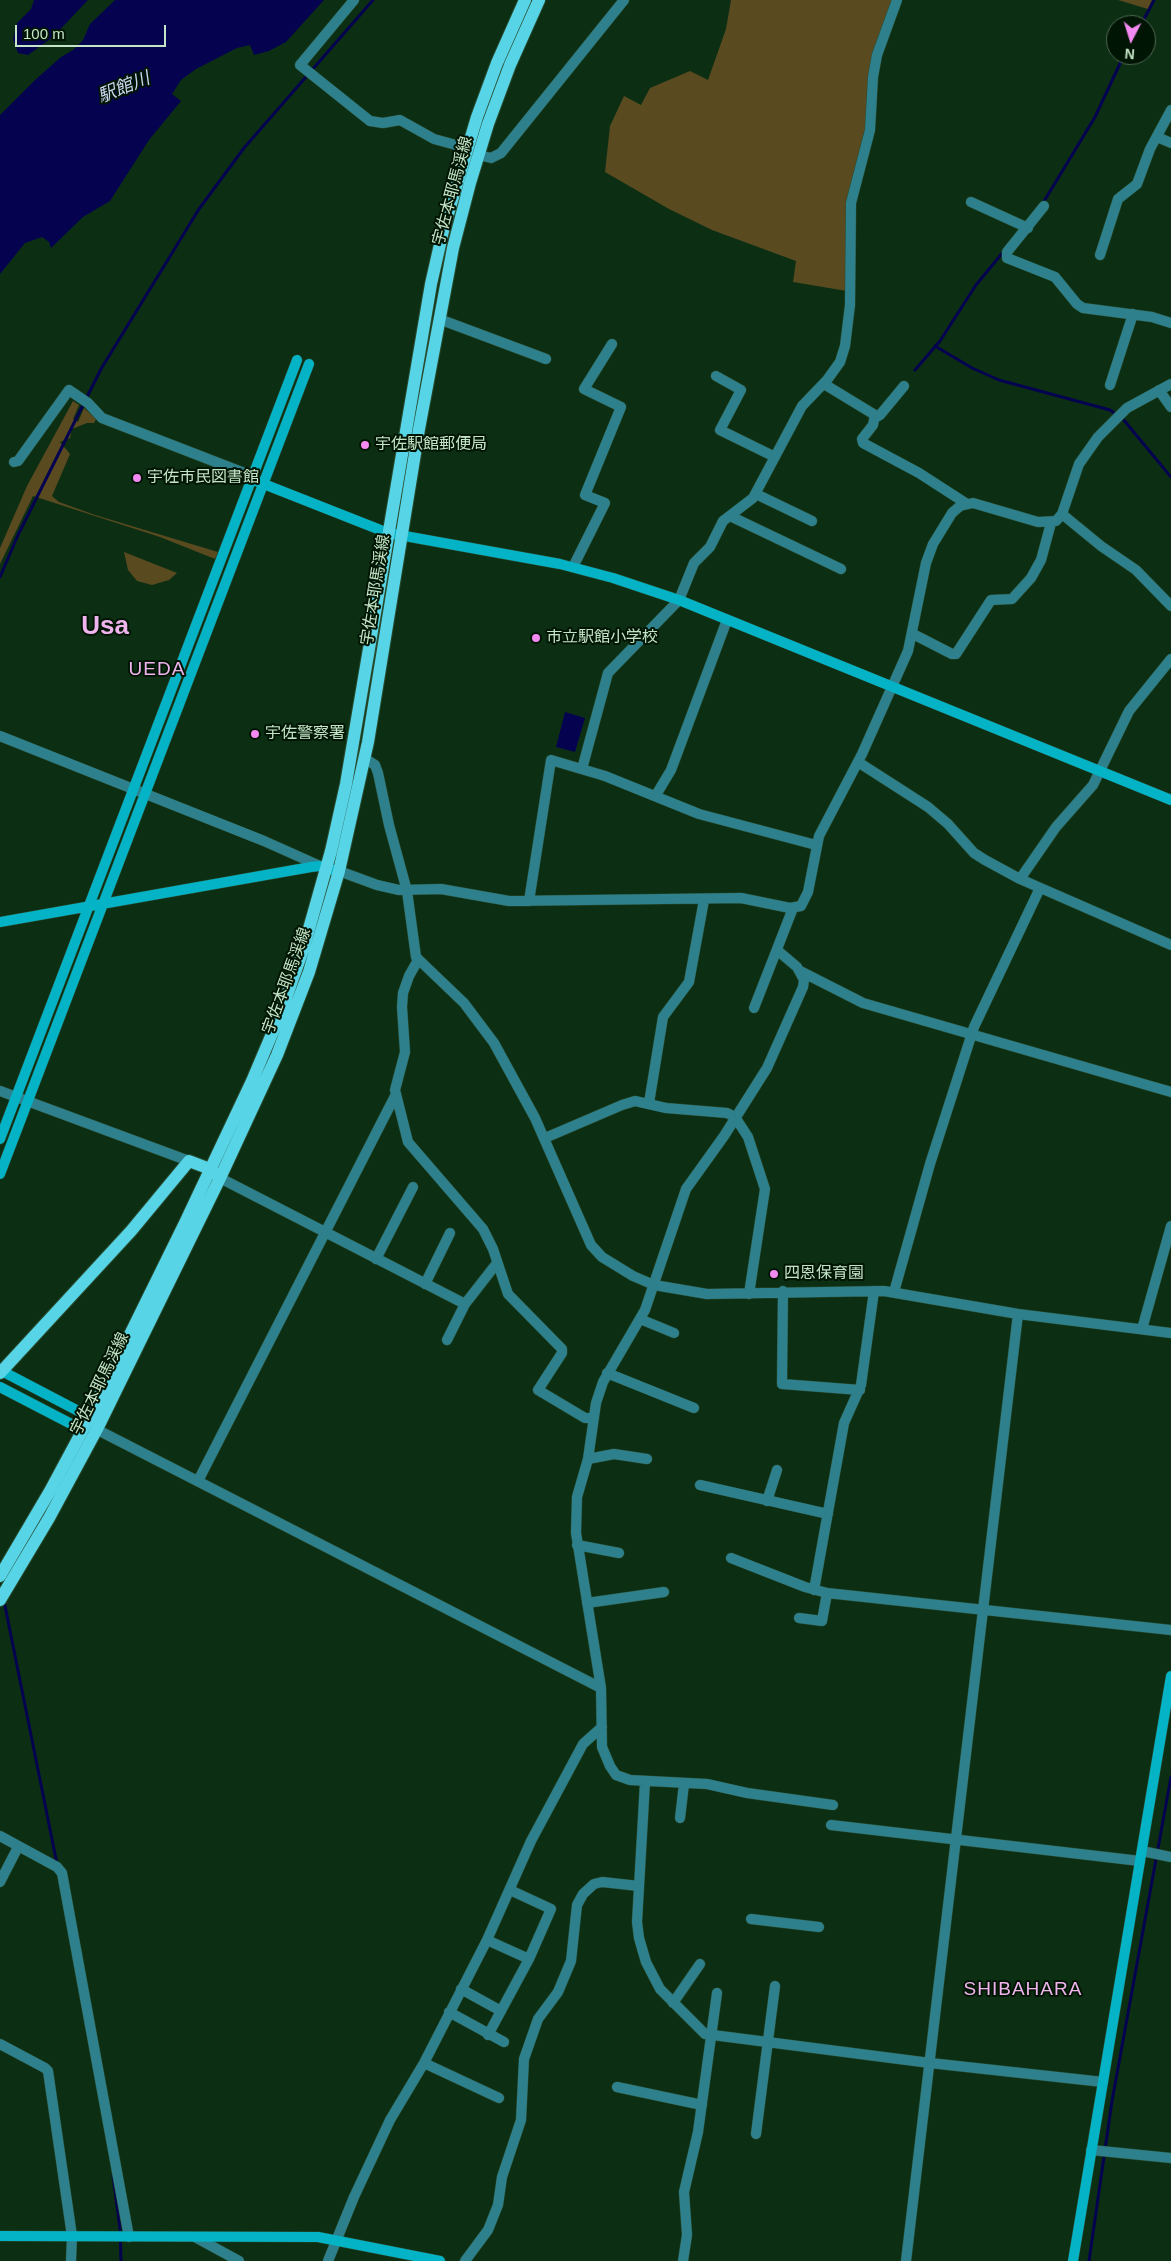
<!DOCTYPE html>
<meta charset="utf-8">
<style>
body{margin:0}
#map{position:relative;width:1171px;height:2261px;overflow:hidden;background:#0c2f14;font-family:Arial,sans-serif}
canvas{display:block}
.north{position:absolute;left:1106px;top:15px;width:50px;height:50px;box-sizing:border-box;background:#001503;border:1px solid #4e6851;border-radius:50%;rotate:185deg;font-size:14px;font-weight:700;line-height:20px;text-align:center;color:#c3e4c6}
.north::after{content:'';display:block;margin:auto;width:18px;height:22px;background:#f38af1;clip-path:polygon(50% 0,100% 100%,50% 72%,0 100%)}
.scale{position:absolute;left:15px;top:25px;width:151px;height:22px;box-sizing:border-box;border:2px solid #c3e4c6;border-top:0;padding-left:6px;font-size:15px;line-height:18px;white-space:nowrap;color:#c3e4c6;-webkit-text-stroke:4px #001503;paint-order:stroke}
</style>
<div id="map">
<canvas width="1171" height="2261"></canvas>
<div class="north">N</div>
<div class="scale">100 m</div>
</div>
<script>
const g = document.querySelector('canvas').getContext('2d');
g.lineJoin = 'round';
function fillPath(path, color) {
  g.fillStyle = color;
  g.fill(path, 'evenodd');
}
function toPath(rows) {
  const path = new Path2D();
  for (const r of rows) {
    path.moveTo(r[0], r[1]);
    for (let i = 2; i < r.length; i += 2) path.lineTo(r[i], r[i + 1]);
  }
  return path;
}
function strokePath(path, color, width, dash) {
  g.strokeStyle = color;
  g.lineWidth = width;
  g.lineCap = dash ? 'butt' : 'round';
  g.setLineDash(dash || []);
  g.stroke(path);
}
function label(font, color, halo, rows, align = 'center') {
  g.font = font + ' Arial,"Noto Sans JP",sans-serif';
  g.lineWidth = 4;
  g.setLineDash([]);
  g.textBaseline = 'middle';
  g.strokeStyle = halo;
  g.fillStyle = color;
  for (const [text, x, y, turn = 0] of rows) {
    g.save();
    g.translate(x, y);
    g.rotate((+turn || 0) * Math.PI / 180);
    g.textAlign = isNaN(turn) ? turn : align;
    if (halo) g.strokeText(text, 0, 0);
    g.fillText(text, 0, 0);
    g.restore();
  }
}
const green = toPath([
 [731,0,892,0,868,126,849,196,847,291,793,282,796,261,712,230,669,209,605,172,610,126,624,96,641,105,650,88,690,71,708,80,726,29],
 [1118,0,1152,0,1148,9],
 [73,401,79,405,73,419,78,422,84,408,96,419,94,423,87,423,72,429,70,438,60,442,70,454,52,496,59,502,95,515,218,552,215,559,160,537,33,496,0,564,0,548,27,486],
 [124,552,177,573,169,580,152,585,137,581,128,570]
]);
const water = toPath([
 [34,0,88,0,53,37,28,55,18,53,13,39,17,23,31,9],
 [115,0,324,0,286,42,269,51,254,55,250,45,237,48,196,69,181,80,172,94,181,101,149,140,110,201,83,217,51,248,49,242,42,237,25,243,0,274,0,115,34,81,61,57,73,50,83,40,90,24],
 [565,712,585,718,575,752,556,747]
]);
const stream = toPath([
 [1141,25,1154,0],
 [1043,203,1095,117,1124,55],
 [935,346,972,368,999,380,1110,410,1123,419,1171,477],
 [915,370,940,341,976,285,1004,251],
 [0,577,18,535,101,369,199,209,244,148,373,0],
 [4,1601,57,1864],
 [113,2175,120,2229,121,2261],
 [1089,2261,1112,2101,1171,1777]
]);
const street = toPath([
 [354,0,300,65,370,121,383,123,400,120,434,139,467,148],
 [1157,137,1171,143],
 [479,155,491,158,501,153,624,0],
 [971,202,1028,228],
 [1044,206,1007,252,1007,258,1055,277,1077,304,1083,308,1152,317,1171,323],
 [1100,255,1118,199,1137,184,1150,149,1171,110],
 [439,319,546,359],
 [716,376,741,390,720,430,775,457],
 [824,384,875,415,873,425,862,439,863,443,919,473,967,504],
 [1110,385,1133,314],
 [1159,390,1171,407],
 [875,418,880,415,904,386],
 [14,462,18,461,69,390,88,403,102,418,252,476],
 [756,494,812,521],
 [1062,514,1101,546,1136,570,1171,606],
 [730,516,841,569],
 [573,567,605,503,585,495,621,407,584,389,612,344],
 [913,634,952,654,956,654,991,600,1012,599,1031,578,1041,560,1051,523],
 [0,736,264,841,320,866],
 [364,758,375,765,378,773,389,825,407,891,416,957,464,1003,494,1043,535,1118,591,1245,602,1257,633,1276,654,1285,707,1294,884,1291,1018,1314,1171,1333],
 [858,762,928,807,948,824,974,853,985,860,1020,879,1171,945],
 [582,769,608,673,679,600,694,563,710,547,723,521,753,498,802,406,827,380,840,362,845,346,850,305,851,203,870,130,873,77,877,55,897,0],
 [656,795,671,770,727,620],
 [339,871,377,885,399,890,441,889,509,901,741,898,790,908,801,906,808,892,819,836,862,754,908,651,926,563,933,544,952,513,960,506,973,503,1038,522,1056,521,1062,514,1079,464,1098,437,1127,408,1171,384],
 [1020,879,1056,827,1093,785,1129,711,1171,659],
 [529,901,551,760,605,776,699,814,816,845],
 [777,950,797,967,804,980,803,987,767,1068,724,1136,686,1189,645,1310,603,1382,596,1403,588,1459,577,1497,576,1533,601,1688,602,1747,610,1766,616,1775,630,1780,707,1784,747,1793,833,1805],
 [418,960,409,976,403,993,402,1007,405,1052,395,1090,408,1142,483,1229,493,1249,508,1294,562,1349,562,1353,538,1390,585,1418,594,1418],
 [800,971,863,1003,1171,1092],
 [754,1008,793,908],
 [0,1091,189,1161],
 [649,1103,663,1017,689,982,704,900],
 [545,1138,622,1105,635,1101,666,1108,727,1113,735,1117,748,1137,765,1189,749,1294],
 [220,1178,465,1304],
 [376,1259,413,1187],
 [425,1284,450,1233],
 [783,1291,782,1384,860,1390],
 [894,1292,930,1164,974,1027,1040,888],
 [640,1319,674,1333],
 [1142,1329,1171,1226],
 [447,1340,465,1304,497,1263],
 [607,1373,694,1408],
 [90,1426,601,1688],
 [588,1459,614,1454,647,1459],
 [198,1481,395,1096],
 [700,1485,828,1514],
 [767,1501,777,1470],
 [577,1545,619,1553],
 [731,1558,805,1587,827,1593,1171,1630],
 [814,1590,844,1423,861,1385,874,1291],
 [587,1603,664,1592],
 [799,1618,822,1621,827,1593],
 [645,1782,637,1922,639,1938,646,1962,660,1989,705,2034,930,2063,1103,2082],
 [680,1818,684,1784],
 [831,1825,1140,1861],
 [0,1836,57,1867,62,1873,129,2237],
 [1142,1851,1171,1857],
 [0,1882,18,1847],
 [751,1919,819,1927],
 [487,1940,529,1959],
 [461,1989,501,2011],
 [673,2003,700,1964],
 [449,2012,504,2042],
 [488,2035,529,1959,551,1909,510,1890],
 [0,2044,45,2068,48,2071,72,2236,71,2261],
 [424,2063,499,2098],
 [617,2087,702,2105],
 [756,2134,775,1986],
 [1091,2150,1171,2158],
 [195,2237,239,2261],
 [328,2261,354,2197,390,2120,424,2063,487,1940,531,1841,583,1744,602,1727],
 [465,2261,488,2230,498,2205,502,2177,521,2120,524,2059,538,2019,558,1992,571,1961,577,1905,583,1894,594,1884,602,1882,639,1886],
 [683,2261,687,2235,684,2192,698,2132,717,1993],
 [906,2261,1018,1314]
]);
const secondary = toPath([
 [251,479,388,533,560,564,613,578,679,600,1171,800],
 [0,922,311,867,320,866,333,870],
 [0,1139,297,360],
 [0,1174,309,364],
 [0,1370,84,1414,86,1424,77,1427,0,1387],
 [0,2236,318,2237,440,2261],
 [1073,2261,1171,1676]
]);
const primary = toPath([
 [0,1373,131,1231,189,1161,210,1169,217,1175],
 [0,1576,50,1491,86,1424,185,1223,252,1081,280,1015,303,950,331,851,346,784,431,284,443,231,477,117,497,63,525,0],
 [0,1600,49,1518,97,1429,220,1178,277,1055,309,972,339,871,368,742,419,429,453,248,470,183,488,124,510,65,539,0]
]);
const markers = [
 [365,445,5,"#f38af1"],
 [137,478,5,"#f38af1"],
 [536,638,5,"#f38af1"],
 [255,734,5,"#f38af1"],
 [774,1274,5,"#f38af1"]
];
const streetNames = [
 ["宇佐本耶馬渓線",453,191,-75],
 ["宇佐本耶馬渓線",376,590,-81],
 ["宇佐本耶馬渓線",287,981,-70],
 ["宇佐本耶馬渓線",100,1384,-64]
];
const poiNames = [
 ["宇佐駅館郵便局",375,445],
 ["宇佐市民図書館",147,478],
 ["市立駅館小学校",546,638],
 ["宇佐警察署",265,734],
 ["四恩保育園",784,1274]
];
const waterNames = [
 ["駅館川",124,88,-22]
];
const quarterNames = [
 ["UEDA",157,670],
 ["SHIBAHARA",1023,1990]
];
const townNames = [
 ["Usa",105,627]
];
fillPath(green, '#5a4a20');
fillPath(water, '#05034f');
strokePath(stream, '#05034f', 3);
strokePath(street, '#294c30', 11);
strokePath(secondary, '#294c30', 11);
strokePath(primary, '#294c30', 14);
strokePath(street, '#2e808c', 10);
strokePath(secondary, '#05b3c6', 10);
strokePath(primary, '#57d5e7', 12);
for (const [x, y, r, color] of markers) {
  const dot = new Path2D();
  dot.arc(x, y, r, 0, 2 * Math.PI);
  g.fillStyle = color;
  g.fill(dot);
  strokePath(dot, '#001503', 2);
}
label('16px', '#c3e4c6', '#001503', streetNames);
label('16px', '#c3e4c6', '#001503', poiNames, 'left');
label('italic 18px', '#c9d4ee', '#001503', waterNames);
g.letterSpacing = '1px';
label('19px', '#efb4ed', '#001503', quarterNames);
g.letterSpacing = '0px';
label('bold 26px', '#efb4ed', '#001503', townNames);
</script>
